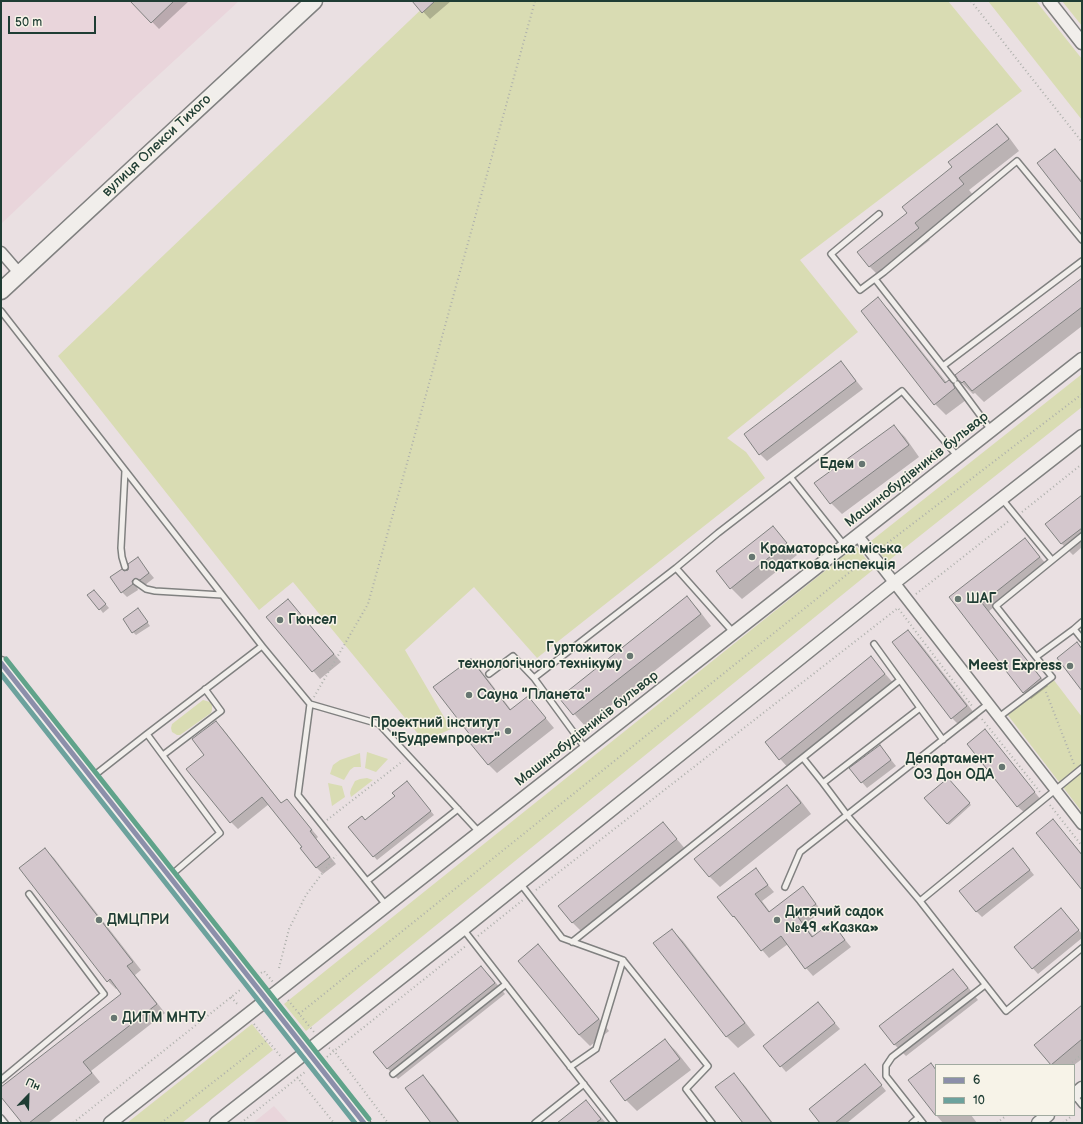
<!DOCTYPE html>
<meta charset="utf-8">
<style>
body{margin:0}
#map{position:relative;width:1083px;height:1124px;overflow:hidden;background:#eae0e2;font-family:"Balsamiq Sans",sans-serif}
canvas{display:block}
.frame{position:absolute;inset:0;border:2px solid #1f3d34;pointer-events:none}
.legend{position:absolute;left:935px;top:1064px;width:140px;height:52px;box-sizing:border-box;background:#f7f3e8;border:1px solid #a1aaa0;margin:0;padding:5px 7px;list-style:none;font-size:12px;color:#1f3d34}
.legend li{display:flex;align-items:center;gap:8px;height:20px}
.legend b{width:20px;border:1px solid #a1aaa0}
.north{position:absolute;left:8px;top:1076px;width:40px;height:40px;-webkit-text-stroke:3px #f7f3e8;paint-order:stroke;rotate:23deg;font-size:11px;font-weight:700;line-height:16px;text-align:center;color:#1f3d34}
.north::after{content:'';display:block;margin:auto;width:14px;height:18px;background:#1f3d34;clip-path:polygon(50% 0,100% 100%,50% 72%,0 100%)}
.scale{position:absolute;left:8px;top:16px;width:88px;height:18px;box-sizing:border-box;border:2px solid #1f3d34;border-top:0;padding-left:5px;font-size:12px;line-height:14px;white-space:nowrap;color:#1f3d34;-webkit-text-stroke:3px #f7f3e8;paint-order:stroke}
</style>
<div id="map">
<canvas width="1083" height="1124"></canvas>
<div class="frame"></div>
<ul class="legend">
<li><b style="height:5px;background:#8c8faa"></b>6</li>
<li><b style="height:5px;background:#6ca29d"></b>10</li>
</ul>
<div class="north">Пн</div>
<div class="scale">50 m</div>
</div>
<script>
const g = document.querySelector('canvas').getContext('2d');
g.lineJoin = 'round';
function fillPath(path, color) {
  g.fillStyle = color;
  g.fill(path, 'evenodd');
}
function toPath(rows) {
  const path = new Path2D();
  for (const r of rows) {
    path.moveTo(r[0], r[1]);
    for (let i = 2; i < r.length; i += 2) path.lineTo(r[i], r[i + 1]);
  }
  return path;
}
function strokePath(path, color, width, dash) {
  g.strokeStyle = color;
  g.lineWidth = width;
  g.lineCap = dash ? 'butt' : 'round';
  g.setLineDash(dash || []);
  g.stroke(path);
}
function label(font, color, halo, rows, align = 'center') {
  g.font = font + ' "Balsamiq Sans",sans-serif';
  g.lineWidth = 3;
  g.setLineDash([]);
  g.textBaseline = 'middle';
  g.strokeStyle = halo;
  g.fillStyle = color;
  for (const [text, x, y, turn = 0] of rows) {
    g.save();
    g.translate(x, y);
    g.rotate((+turn || 0) * Math.PI / 180);
    g.textAlign = isNaN(turn) ? turn : align;
    if (halo) g.strokeText(text, 0, 0);
    g.fillText(text, 0, 0);
    g.restore();
  }
}
const built = toPath([
 [1,1,239,1,138,94,1,224],
 [274,1106,289,1123,253,1123]
]);
const green = toPath([
 [430,1,948,1,1022,91,800,260,858,332,727,438,746,452,765,478,537,658,474,587,405,650,451,729,424,741,293,582,259,610,58,356],
 [988,1,1036,1,1082,59,1082,120],
 [1062,1,1082,1,1082,26],
 [1082,374,1082,407,887,562,871,541],
 [856,546,874,569,306,1031,284,1004],
 [1053,679,1082,717,1082,812,1007,714],
 [203,700,210,702,212,704,212,710,211,713,180,735,177,735,172,732,171,728,172,724],
 [367,752,388,759,376,772,365,768],
 [360,753,361,767,354,767,350,770,344,780,330,774,333,765,340,760],
 [367,778,373,780,351,797,350,793,351,789,355,781,360,779],
 [328,783,342,786,345,797,332,806],
 [252,1024,273,1050,182,1123,127,1123]
]);
const shadow = toPath([
 [132,1,189,1,159,29],
 [413,1,451,1,430,19],
 [997,125,1008,136,1019,151,969,190,974,196,925,235,930,240,881,278,870,267,858,252,908,213],
 [1055,151,1066,162,1082,181,1082,219],
 [1082,280,1082,326,984,402,975,393,973,394,962,383,957,376],
 [878,299,889,310,947,383,949,382,966,400,946,415,935,404],
 [841,362,863,389,767,461,760,454],
 [894,426,905,437,919,457,842,514,831,503],
 [1082,497,1082,547,1073,555,1062,544,1047,525],
 [773,527,797,555,742,599,731,588],
 [1025,539,1047,565,989,611,1048,686,1031,699,1024,692,950,597],
 [138,559,154,578,145,585,140,584,137,587,138,590,127,597,122,592,124,572,129,571],
 [97,594,109,608,103,613,100,609],
 [687,598,698,609,711,626,585,726,560,698],
 [288,600,341,662,320,679,268,617],
 [141,613,150,626,136,635,133,632],
 [908,631,919,642,978,718,963,729,952,718],
 [871,658,896,686,791,771,766,743],
 [471,660,480,669,512,711,528,697,554,728,497,773,488,764,475,740],
 [216,722,223,729,282,804,287,800,318,837,316,839,336,864,323,874,316,867,304,847,269,804,238,829,231,822,206,755],
 [985,731,992,738,1041,800,1025,813,1017,806],
 [880,746,896,766,867,788,850,768],
 [948,779,971,805,949,825,926,799],
 [410,786,434,815,377,860,349,827,365,821],
 [787,786,798,797,811,814,720,887,709,876],
 [1053,820,1082,854,1082,889],
 [663,823,687,851,584,934,572,922],
 [45,849,54,858,141,970,135,975,165,1013,91,1071,100,1082,48,1123,23,1123,1,1096,1,1088,123,994,118,988,116,989,108,981],
 [1018,855,1034,875,982,917,976,911],
 [755,870,774,892,762,901,770,912,803,888,822,911,804,925,814,937,832,924,851,947,813,976,806,968,788,944,769,958,734,917,719,897],
 [1066,915,1082,934,1082,938,1038,974,1015,948],
 [672,930,683,941,755,1035,738,1048,727,1037,655,943],
 [538,946,549,957,609,1031,590,1046,579,1035],
 [481,967,492,978,505,994,398,1079,387,1068],
 [953,971,964,982,978,1000,906,1056,895,1045,881,1027],
 [818,1003,840,1029,786,1072,764,1046],
 [1082,1006,1082,1059,1074,1065,1052,1065,1036,1045],
 [665,1040,676,1051,691,1070,637,1111,626,1100],
 [870,1071,886,1091,847,1123,822,1123],
 [734,1075,745,1086,773,1123,744,1123],
 [423,1076,434,1088,460,1123,432,1123],
 [586,1101,606,1123,559,1123],
 [936,1115,971,1115,977,1123,943,1123]
]);
const building = toPath([
 [130,1,174,1,151,23,130,1],
 [412,1,435,1,422,13,412,1],
 [997,124,1009,139,959,178,964,184,915,223,919,228,869,267,857,252,907,213,902,207,952,167,948,162,997,124],
 [1055,149,1082,183,1082,221,1037,163,1055,149],
 [1082,278,1082,307,972,391,964,381,962,383,958,380,955,375,1082,278],
 [878,297,945,383,949,380,953,384,955,388,934,405,861,311,878,297],
 [841,361,856,381,759,455,744,434,841,361],
 [894,425,909,445,830,504,814,483,894,425],
 [1082,495,1082,528,1061,544,1045,524,1082,495],
 [773,526,787,543,730,589,716,571,773,526],
 [1025,538,1040,557,982,603,1041,678,1023,693,949,597,1025,538],
 [138,557,149,573,140,580,134,579,132,581,133,584,121,593,110,577,122,569,124,571,128,570,128,564,138,557],
 [94,590,106,604,99,610,87,595,94,590],
 [687,596,701,614,573,715,559,698,687,596],
 [288,599,334,654,312,672,266,617,288,599],
 [138,608,148,622,132,633,123,619,138,608],
 [908,630,967,706,951,719,892,642,908,630],
 [1077,642,1082,649,1082,691,1057,658,1077,642],
 [871,656,885,674,779,760,765,742,871,656],
 [471,659,510,710,528,696,546,718,488,765,470,743,474,740,433,687,471,659],
 [216,721,281,803,287,799,312,830,310,831,330,857,316,868,300,848,302,847,262,797,230,823,186,769,204,755,192,739,216,721],
 [985,729,1035,792,1017,807,967,744,985,729],
 [880,745,891,760,861,783,849,768,880,745],
 [948,778,970,803,947,824,924,798,948,778],
 [407,781,431,811,373,857,348,827,362,816,365,820,395,796,392,793,407,781],
 [787,785,801,803,709,877,694,859,787,785],
 [1053,819,1082,855,1082,890,1036,833,1053,819],
 [663,822,677,839,572,923,558,906,663,822],
 [45,848,133,962,127,966,157,1004,83,1062,92,1073,29,1123,22,1123,1,1097,1,1087,121,994,110,979,107,982,19,868,45,848],
 [1013,848,1030,870,976,912,959,891,1013,848],
 [756,868,768,885,755,894,769,912,803,886,816,904,798,917,812,937,832,922,845,940,805,969,781,936,761,951,734,916,733,917,717,897,756,868],
 [1061,908,1079,930,1032,969,1014,947,1061,908],
 [672,929,745,1023,726,1037,653,943,672,929],
 [538,944,599,1019,579,1035,518,961,538,944],
 [481,966,495,983,387,1069,373,1052,481,966],
 [953,969,968,988,894,1045,879,1026,953,969],
 [818,1002,835,1023,780,1067,763,1046,818,1002],
 [1082,1005,1082,1039,1051,1065,1034,1045,1082,1005],
 [665,1039,680,1059,625,1101,610,1081,665,1039],
 [931,1063,936,1070,936,1116,908,1080,931,1063],
 [865,1064,882,1085,835,1123,820,1123,809,1109,865,1064],
 [734,1073,772,1123,743,1123,715,1087,734,1073],
 [423,1075,459,1123,431,1123,405,1088,423,1075],
 [586,1100,601,1119,596,1123,557,1123,586,1100]
]);
const path = toPath([
 [971,1,1082,142],
 [1022,512,1082,464],
 [881,548,1082,394],
 [916,594,1010,520],
 [1046,692,1074,764],
 [314,697,368,604,535,1],
 [982,719,1040,792],
 [1050,805,1082,846],
 [327,820,403,761],
 [536,890,898,608,972,706],
 [478,936,523,900],
 [279,968,289,929,306,895,336,855],
 [261,973,264,971,273,982],
 [231,997,239,1006],
 [288,1000,314,1032],
 [299,1014,865,560],
 [254,1024,282,1058],
 [329,1048,334,1051,467,945],
 [327,1057,334,1051,388,1123],
 [1069,1065,1082,1054],
 [297,1077,334,1123],
 [73,1123,240,990],
 [161,1123,267,1040],
 [241,1123,305,1072],
 [997,1123,1007,1115],
 [1063,1123,1073,1115]
]);
const service = toPath([
 [879,214,831,254,860,290,884,272,1017,161,1082,240],
 [875,279,954,380],
 [1,311,262,646,310,704,379,724,479,832],
 [943,366,1082,261],
 [957,384,991,430],
 [791,478,845,546],
 [1002,499,1052,560],
 [1082,536,996,606,1036,657,1074,629,1082,639],
 [125,567,122,557,121,548,125,471],
 [136,582,146,589,155,591,222,595],
 [1074,629,1082,622],
 [733,632,676,568,718,533,902,391,958,457],
 [874,644,900,680],
 [489,674,513,656,534,678,585,748],
 [534,678,676,568],
 [310,704,298,795,386,905],
 [999,717,1052,677,1036,657],
 [147,734,262,646],
 [163,755,221,711,205,689],
 [803,758,823,783,920,708],
 [91,778,147,734,220,833,170,876],
 [823,783,847,815,920,901,1006,1011,1082,948],
 [367,881,458,809],
 [520,883,562,938,623,960,708,1066,686,1089,712,1123],
 [785,887,800,852,988,704],
 [920,901,1082,768],
 [463,929,614,1123],
 [572,942,900,680,943,740],
 [570,1067,596,1049,623,960],
 [393,1074,506,984],
 [1,1080,104,994,29,894],
 [1074,1095,1082,1105],
 [1,1118,5,1123],
 [535,1123,584,1084],
 [912,1123,918,1118],
 [923,1123,886,1076,886,1066,892,1057,985,985]
]);
const minor = toPath([
 [1,252,20,274],
 [858,536,1082,824]
]);
const tertiary = toPath([
 [1049,1,1082,43],
 [1,663,364,1123],
 [1074,1095,1082,1088],
 [110,1123,1082,359],
 [216,1123,463,929,894,583,1082,436],
 [1038,1123,1048,1115]
]);
const primary = toPath([
 [1,291,314,1]
]);
const bus1 = toPath([
 [1,663,364,1123]
]);
const bus2 = toPath([
 [1,674,355,1123]
]);
const bus3 = toPath([
 [6,659,369,1119]
]);
const markers = [
 [862,464,4,"#667671"],
 [752,557,4,"#667671"],
 [958,599,4,"#667671"],
 [280,620,4,"#667671"],
 [630,656,4,"#667671"],
 [1070,666,4,"#667671"],
 [469,695,4,"#667671"],
 [508,731,4,"#667671"],
 [1002,767,4,"#667671"],
 [99,920,4,"#667671"],
 [777,920,4,"#667671"],
 [114,1018,4,"#667671"]
];
const streetNames = [
 ["вулиця Олекси Тихого",157,146,-43],
 ["Машинобудівників бульвар",917,470,-38],
 ["Машинобудівників бульвар",587,729,-38]
];
const poiNames = [
 ["Едем",854,464,"right"],
 ["Краматорська міська",760,549],
 ["податкова інспекція",760,565],
 ["ШАГ",966,599],
 ["Гюнсел",288,620],
 ["Гуртожиток",622,648,"right"],
 ["технологічного технікуму",622,664,"right"],
 ["Meest Express",1062,666,"right"],
 ["Сауна \"Планета\"",477,695],
 ["Проектний інститут",500,723,"right"],
 ["\"Будремпроект\"",500,739,"right"],
 ["Департамент",994,759,"right"],
 ["ОЗ Дон ОДА",994,775,"right"],
 ["Дитячий садок",785,912],
 ["№49 «Казка»",785,928],
 ["ДМЦПРИ",107,920],
 ["ДИТМ МНТУ",122,1018]
];
fillPath(built, '#e9d5db');
fillPath(green, '#d9dcb3');
fillPath(shadow, '#0003');
fillPath(building, '#d4c7cd');
strokePath(building, '#808180', 1);
strokePath(service, '#808180', 8);
strokePath(minor, '#808180', 13);
strokePath(tertiary, '#808180', 15);
strokePath(primary, '#808180', 19);
strokePath(path, '#aeb0ac', 2, [1, 3]);
strokePath(service, '#f1eeeb', 5);
strokePath(minor, '#f1eeeb', 10);
strokePath(tertiary, '#f1eeeb', 12);
strokePath(primary, '#f1eeeb', 16);
strokePath(bus1, '#8c8faa', 5);
strokePath(bus2, '#6ca29d', 5);
strokePath(bus3, '#60a38a', 5);
for (const [x, y, r, color] of markers) {
  const dot = new Path2D();
  dot.arc(x, y, r, 0, 2 * Math.PI);
  g.fillStyle = color;
  g.fill(dot);
  strokePath(dot, '#f7f3e8', 1.5);
}
label('14px', '#1f3d34', '#f7f3e8', streetNames);
label('bold 14px', '#1f3d34', '#f7f3e8', poiNames, 'left');
</script>
